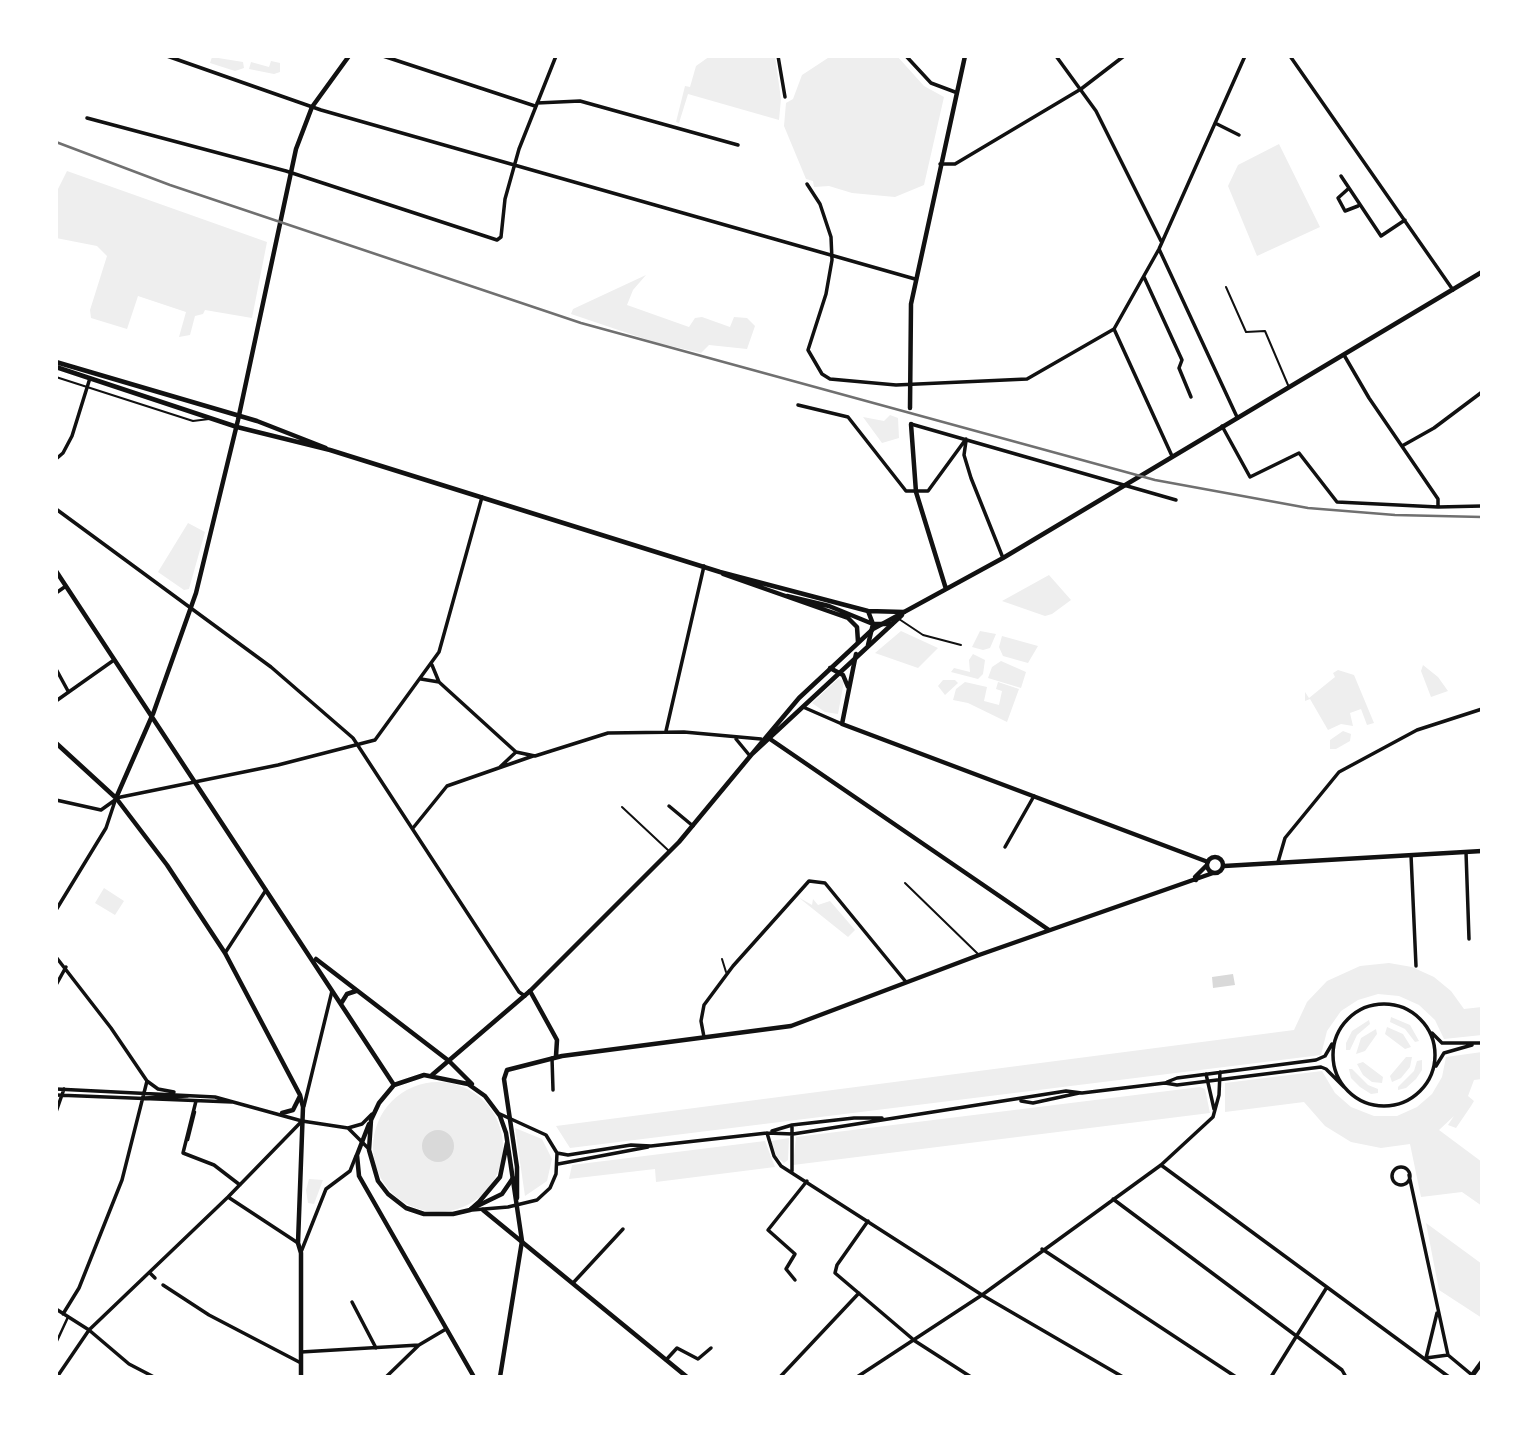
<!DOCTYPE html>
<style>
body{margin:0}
#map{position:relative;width:1538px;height:1433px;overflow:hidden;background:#fff;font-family:"Nunito Sans",sans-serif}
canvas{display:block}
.frame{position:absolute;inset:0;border:58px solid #fff;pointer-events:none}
</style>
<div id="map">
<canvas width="1538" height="1433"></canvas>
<div class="frame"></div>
</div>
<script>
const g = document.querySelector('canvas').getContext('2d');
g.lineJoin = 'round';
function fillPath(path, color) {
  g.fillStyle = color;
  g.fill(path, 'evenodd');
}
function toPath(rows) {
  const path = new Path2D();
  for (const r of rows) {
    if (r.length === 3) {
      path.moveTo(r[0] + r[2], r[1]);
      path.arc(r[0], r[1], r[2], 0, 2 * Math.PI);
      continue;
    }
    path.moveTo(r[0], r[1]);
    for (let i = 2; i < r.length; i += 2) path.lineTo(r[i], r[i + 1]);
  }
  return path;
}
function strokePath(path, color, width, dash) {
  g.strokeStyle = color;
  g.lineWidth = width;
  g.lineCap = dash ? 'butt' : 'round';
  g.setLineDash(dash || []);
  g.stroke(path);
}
const green = toPath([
 [710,56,775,56,781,99,779,120,688,94,679,123,676,122,685,86,690,87,696,66],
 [831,56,897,56,924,86,944,97,924,185,895,197,852,193,829,186,814,187,813,181,806,179,784,126,786,103,793,99,802,75],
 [212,57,243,62,244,68,235,71,210,63],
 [271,61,280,63,280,72,274,74,249,69,251,62,269,67],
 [1279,144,1320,227,1257,256,1228,186,1238,165],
 [67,171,267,242,252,318,205,310,203,314,195,316,190,335,179,337,186,312,138,296,127,329,91,318,90,310,107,256,97,246,56,238,56,193],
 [646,275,633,290,627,305,689,327,695,318,702,317,730,327,734,317,747,318,755,326,747,349,709,345,701,353,654,342,571,314,573,309],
 [890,415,898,418,899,438,882,443,863,417,884,421],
 [188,523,205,532,189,589,184,590,158,572],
 [1049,575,1071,600,1052,614,1045,616,1002,601],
 [901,631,938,648,918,668,875,653],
 [980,631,996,634,990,648,983,650,972,647],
 [1002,636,1038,646,1028,663,1003,656,999,647],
 [973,654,985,660,983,674,978,679,951,672,954,668,970,672,969,660],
 [1001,661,1026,672,1021,688,988,678,992,667],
 [1423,665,1438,677,1448,691,1431,697,1421,671],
 [1338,670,1354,675,1374,723,1367,725,1361,709,1350,713,1353,726,1341,724,1328,730,1310,699,1305,701,1305,692,1309,698,1335,677,1333,673],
 [838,679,844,681,838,714,825,712,812,703],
 [943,680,955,680,958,683,945,695,938,686],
 [965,682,987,687,984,701,999,705,1002,691,996,689,998,682,1019,689,1007,722,968,703,953,700,956,689],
 [1343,731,1351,734,1350,741,1336,749,1330,749,1330,740],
 [104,888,124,901,115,915,95,903],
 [798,897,812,905,813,899,818,905,830,901,855,930,848,937],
 [1389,963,1412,967,1434,977,1451,991,1464,1009,1482,1007,1482,1035,1444,1039,1435,1020,1419,1005,1399,996,1378,994,1358,1000,1341,1011,1327,1031,1321,1055,570,1148,556,1126,1294,1030,1307,1002,1327,981,1360,966],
 [1391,1017,1410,1025,1419,1041,1415,1042,1405,1029,1390,1022],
 [1369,1020,1370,1024,1357,1035,1350,1050,1346,1050,1346,1043,1352,1031],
 [1387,1027,1403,1034,1411,1047,1405,1049,1385,1034],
 [1376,1029,1377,1034,1365,1051,1356,1054,1361,1038],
 [1482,1052,1482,1079,1474,1080,1468,1096,1474,1101,1471,1106,1456,1128,1448,1125,1454,1116,1439,1130,1482,1162,1482,1206,1462,1192,1421,1197,1410,1144,1381,1148,1351,1142,1325,1126,1304,1102,1225,1112,1225,1083,1322,1071,1335,1093,1351,1107,1374,1116,1397,1116,1417,1107,1432,1094,1442,1077,1446,1057],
 [1406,1057,1412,1057,1410,1067,1401,1078,1392,1082,1390,1076],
 [1422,1060,1422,1070,1416,1079,1406,1088,1398,1090,1398,1087,1414,1071,1417,1061],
 [1363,1062,1383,1077,1382,1083,1372,1082,1363,1075,1357,1064],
 [1349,1069,1352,1069,1368,1085,1378,1089,1378,1093,1371,1094,1360,1087,1351,1078],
 [438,1147,65],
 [1200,1087,1205,1089,1210,1113,793,1165,796,1137],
 [515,1128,542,1139,552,1159,547,1181,525,1196],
 [789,1138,788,1160,784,1163,777,1157,771,1141],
 [765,1141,775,1167,656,1182,655,1169,569,1179,572,1165],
 [309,1179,323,1180,314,1204,308,1203,306,1190],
 [1426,1223,1482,1264,1482,1318,1439,1290]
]);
const water = toPath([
 [1233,974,1235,985,1213,988,1212,977],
 [438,1146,16]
]);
const service = toPath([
 [1226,287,1246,332,1265,331,1288,385],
 [56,377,193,421,209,419],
 [899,619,923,635,961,645],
 [622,807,669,851],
 [905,883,978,954],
 [722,959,726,972]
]);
const pedestrian = toPath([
 [188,1140,195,1112],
 [56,1343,68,1317]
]);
const minor = toPath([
 [167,56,321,110,915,279],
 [383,56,535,106],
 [778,56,785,97],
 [906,56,931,83,955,92],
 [1056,56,1096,111,1161,241],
 [1290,56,1453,290],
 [537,103,580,101,738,145],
 [87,118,286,171,497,240,501,237,505,199,519,149,556,56],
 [1215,123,1239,135],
 [940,164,955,164,1081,89,1124,56],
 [1341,176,1381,236,1405,220],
 [807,184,820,204,831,237,832,260,826,294,808,350,822,374,830,379,896,385,1027,379,1114,329],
 [1348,189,1338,198,1345,211,1358,206],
 [1159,249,1237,417],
 [1144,277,1182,360,1179,368,1191,397],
 [1114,329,1159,249,1245,56],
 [1114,329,1172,456],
 [1344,355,1369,398,1438,499,1438,507,1482,506],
 [798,405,848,417,906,491,928,491,966,439],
 [911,424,1176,500],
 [1222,426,1250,477,1299,453,1337,502,1438,507],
 [966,441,964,455,971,478,1003,558],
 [1402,446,1434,428,1482,392],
 [56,459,63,453,72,436,90,378],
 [56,509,271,667,353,738,519,992,525,996],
 [56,593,66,586],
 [432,665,439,682,516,752,535,756,608,733,684,732,761,739],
 [56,669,68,691],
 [421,679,439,682],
 [56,701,114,660],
 [803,707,842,724],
 [666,731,704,566],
 [736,739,750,756],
 [500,767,516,752],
 [116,798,278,765,375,740,439,652,482,497],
 [56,800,101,810,115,800],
 [669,806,693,826],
 [413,828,447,786,533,756],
 [1005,847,1034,796],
 [1466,852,1469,939],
 [1411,855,1416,966],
 [1278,862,1285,838,1339,772,1417,730,1482,709],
 [56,910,106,828,116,798],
 [225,953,266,890],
 [56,957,111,1028,147,1081,158,1089,174,1092],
 [56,985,66,967],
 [1384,1055,51],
 [1432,1033,1442,1043,1482,1043],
 [704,1037,701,1021,704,1005,733,966,809,881,825,883,906,982],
 [552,1058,553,1090],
 [1436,1066,1444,1053,1472,1045],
 [1206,1074,1214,1109],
 [1167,1082,1177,1078,1316,1060,1325,1056,1332,1044],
 [56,1089,215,1097,302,1121,348,1128,362,1124,372,1114],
 [56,1095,232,1102],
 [144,1098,188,1096],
 [196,1101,183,1153,214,1165,240,1185],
 [1021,1101,1033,1103,1079,1093],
 [304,1106,332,991],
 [56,1112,64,1089],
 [348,1128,369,1149],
 [772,1131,792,1125,854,1118,882,1118],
 [767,1133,774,1156,781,1166,982,1295,1123,1377],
 [557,1153,568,1155,631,1145,651,1146,767,1133,793,1134,1066,1091,1082,1093,1165,1083,1177,1085,1321,1067,1326,1069,1344,1087],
 [558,1164,648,1147],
 [1161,1165,1449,1377],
 [1401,1176,9],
 [792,1171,792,1125],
 [1409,1175,1448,1355],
 [228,1197,298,1243],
 [1113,1199,1342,1370,1346,1377],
 [472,1210,508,1207,537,1200,550,1188,556,1174,557,1153,546,1135,500,1114],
 [868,1221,837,1265,835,1273,915,1341,971,1377],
 [1042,1249,1236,1377],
 [301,1252,326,1189,350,1171,356,1156],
 [150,1273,155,1278],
 [795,1280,786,1269,795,1254,768,1230,807,1181],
 [573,1283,623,1229],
 [163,1285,209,1315,301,1363],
 [352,1302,376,1348],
 [56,1309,89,1330,129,1364,154,1377],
 [63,1314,79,1288,122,1180,147,1081],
 [301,1352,419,1345],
 [1426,1358,1448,1355,1472,1375],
 [1426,1358,1437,1313],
 [666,1360,677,1348,698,1359,711,1348],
 [57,1377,89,1330,228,1197,302,1121],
 [386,1377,419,1345,446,1329],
 [780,1377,859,1293],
 [857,1377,982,1295,1161,1165,1213,1117,1219,1095,1220,1072],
 [1271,1377,1327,1287]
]);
const tertiary = toPath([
 [56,362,257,421,326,448],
 [56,367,237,427,330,450,720,572,868,611,904,612],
 [723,574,848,618,857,627,858,642],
 [787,596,829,606,873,624,892,624],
 [868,645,873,624,868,611],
 [856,654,842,724,1208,862],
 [830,668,843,675,848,687],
 [770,739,1049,930],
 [56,743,116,798,167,865,225,953,300,1095,303,1107,298,1243,301,1253,301,1377],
 [116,798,152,716],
 [1215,865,8],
 [1224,866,1482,851],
 [1196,880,1195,877,1207,865],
 [530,991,557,1040,556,1056],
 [282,1113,293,1110,300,1096],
 [517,1198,517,1167,504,1079,507,1070,562,1056,791,1026,979,955,1213,873],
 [471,1209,502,1194,513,1178],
 [483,1210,687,1377]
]);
const secondary = toPath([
 [910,408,911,304,965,56],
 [911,424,916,492,946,589],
 [56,571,394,1085],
 [153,714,196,593,238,420,296,149,312,107,349,56],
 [752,754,799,698,873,629,1003,558,1482,272],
 [316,959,449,1061,472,1084],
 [342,1002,347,994,356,991],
 [432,1075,530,991,679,842,752,754,902,615],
 [369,1124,357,1155,359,1176,474,1377],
 [500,1377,522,1241,506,1133,500,1116,485,1096,468,1084,424,1075,394,1085,379,1103,371,1120,369,1150,378,1181,388,1194,406,1208,424,1214,453,1214,470,1210,479,1202,500,1177,507,1143]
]);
const primary = toPath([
 [1471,1377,1482,1362]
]);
const rail = toPath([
 [56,142,170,185,581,323,1155,480,1308,508,1395,515,1482,517]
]);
fillPath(green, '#eee');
fillPath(water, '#d9d9d9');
strokePath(service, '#111', 2);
strokePath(pedestrian, '#111', 2.5);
strokePath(minor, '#111', 3.5);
strokePath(tertiary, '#111', 4.5);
strokePath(secondary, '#111', 4.5);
strokePath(primary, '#111', 5);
strokePath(rail, '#707070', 2.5);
</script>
